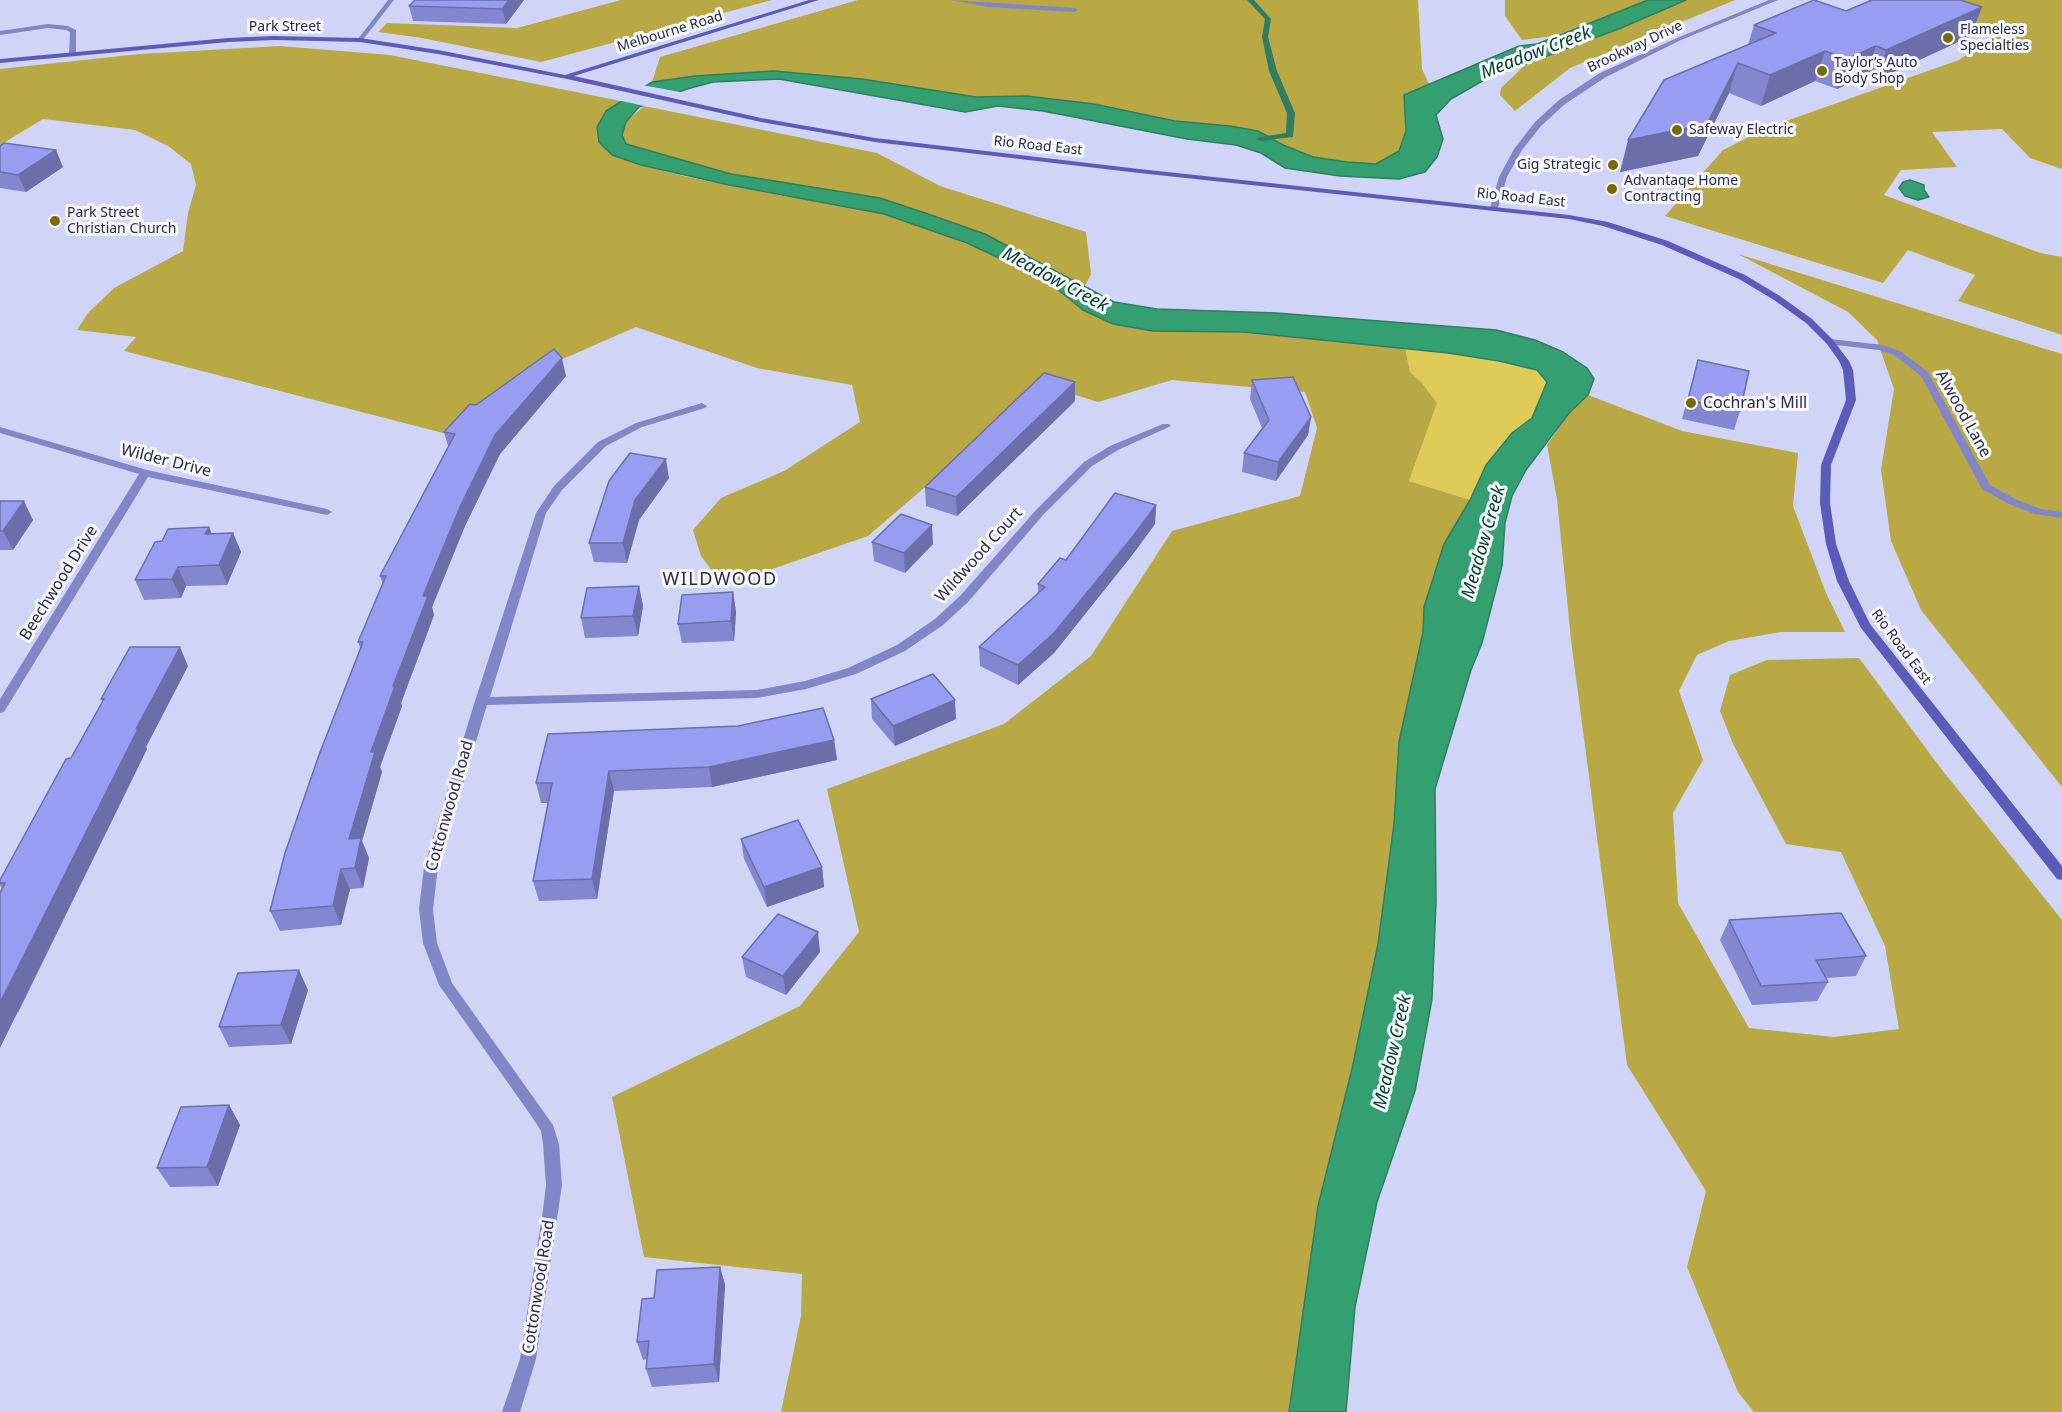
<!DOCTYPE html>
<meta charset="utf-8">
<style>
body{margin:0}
canvas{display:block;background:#d0d4f7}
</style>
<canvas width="2062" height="1412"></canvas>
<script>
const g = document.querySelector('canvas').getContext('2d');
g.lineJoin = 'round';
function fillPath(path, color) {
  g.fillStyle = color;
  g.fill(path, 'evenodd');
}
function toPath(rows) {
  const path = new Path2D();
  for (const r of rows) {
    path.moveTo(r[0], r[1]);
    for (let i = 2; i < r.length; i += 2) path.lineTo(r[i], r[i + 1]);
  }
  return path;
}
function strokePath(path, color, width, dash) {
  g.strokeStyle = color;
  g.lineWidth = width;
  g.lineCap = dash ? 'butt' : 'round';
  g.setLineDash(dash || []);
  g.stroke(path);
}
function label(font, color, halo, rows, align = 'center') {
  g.font = font + ' "Noto Sans",sans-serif';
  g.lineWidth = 6;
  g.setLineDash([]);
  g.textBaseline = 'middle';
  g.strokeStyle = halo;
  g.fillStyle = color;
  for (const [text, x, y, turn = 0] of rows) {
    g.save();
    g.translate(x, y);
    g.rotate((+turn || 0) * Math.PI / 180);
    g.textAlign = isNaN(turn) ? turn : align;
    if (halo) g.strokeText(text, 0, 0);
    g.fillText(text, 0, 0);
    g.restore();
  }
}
const green = toPath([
 [1405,347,1499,361,1537,370,1547,382,1532,418,1512,433,1486,465,1470,500,1409,481,1437,403,1422,383,1410,372]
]);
const forest = toPath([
 [621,0,772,0,541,62,422,38,378,32,387,23,517,28],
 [858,0,1418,0,1422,69,1430,86,1404,95,1406,131,1399,152,1376,164,1347,162,1313,157,1283,145,1258,131,1230,126,1175,121,1094,104,1027,96,976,97,862,79,774,71,695,76,652,82,660,57],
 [1505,0,1648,0,1554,36,1522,40,1505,16],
 [1686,0,1735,0,1570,68,1515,111,1500,95,1501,88,1527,63,1621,28],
 [1898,0,2062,0,2062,169,2030,158,2002,129,1932,132,1957,167,1901,170,1884,195,2040,253,2062,257,2062,335,1958,301,1975,275,1908,250,1883,283,1665,216,1723,150,1769,127,1959,60,1993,36,1969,21],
 [280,46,390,55,621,101,606,111,612,155,641,165,683,176,783,196,827,202,884,214,920,226,998,256,1031,273,1056,288,1083,310,1153,331,1244,332,1405,347,1410,372,1422,383,1437,403,1409,481,1470,500,1444,544,1424,607,1423,632,1399,742,1394,824,1378,944,1352,1069,1318,1206,1289,1412,781,1412,801,1316,802,1274,644,1257,612,1097,800,1006,859,932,827,789,1004,724,1091,656,1172,531,1300,496,1317,428,1305,392,1172,380,1098,402,1044,385,868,536,723,586,701,556,693,530,721,498,784,471,860,422,852,385,757,368,636,327,540,369,451,435,124,351,136,337,77,330,88,313,114,288,183,251,188,213,196,185,191,164,168,146,135,130,43,119,0,145,0,69,139,54],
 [644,106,877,153,940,186,1086,232,1091,274,1085,286,985,234,880,198,731,174,626,144,622,136,626,122],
 [1738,254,2062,354,2062,787,1921,610,1891,541,1881,470,1894,389,1877,340,1848,312],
 [1588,395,1682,431,1798,453,1793,506,1826,593,1845,632,1781,632,1729,641,1697,655,1679,691,1703,760,1673,813,1678,903,1749,1028,1834,1037,1899,1029,1885,946,1841,852,1786,844,1734,746,1720,711,1730,675,1767,660,1859,658,1939,766,2062,920,2062,1412,1754,1412,1738,1392,1687,1267,1706,1191,1627,1065,1571,640,1557,499,1547,445,1569,413]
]);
const water = toPath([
 [1648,0,1686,0,1621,28,1486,79,1451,99,1436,115,1443,139,1437,157,1425,172,1399,179,1340,176,1285,168,1261,153,1236,145,1187,139,1043,111,998,106,965,112,779,79,713,82,687,89,639,107,626,122,622,135,626,144,731,174,880,198,928,214,985,234,1114,302,1157,309,1276,313,1496,330,1535,340,1563,352,1587,368,1594,379,1588,395,1569,413,1526,470,1512,496,1505,523,1502,566,1482,643,1471,670,1435,789,1436,901,1432,999,1415,1091,1377,1202,1355,1307,1346,1412,1289,1412,1318,1206,1352,1069,1378,944,1394,824,1399,742,1423,632,1424,607,1444,544,1470,500,1486,465,1512,433,1532,418,1547,382,1537,370,1499,361,1448,353,1244,332,1153,331,1113,324,1083,310,1056,288,1031,273,967,243,884,214,729,185,641,165,612,155,599,142,597,127,606,111,652,82,695,76,774,71,862,79,976,97,1027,96,1094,104,1175,121,1230,126,1258,131,1283,145,1313,157,1347,162,1376,164,1399,151,1406,131,1404,95,1519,46,1537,44,1648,0],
 [1910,180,1924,185,1924,190,1929,197,1918,200,1905,196,1899,188,1903,182,1910,180]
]);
const pier = toPath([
 [642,85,685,93,649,107,617,100]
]);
const stream = toPath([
 [1247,0,1254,0,1271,19,1268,37,1277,71,1295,113,1293,137,1260,141,1256,139,1260,137,1286,133,1287,113,1269,71,1262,37,1265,19,1247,0]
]);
const lane = toPath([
 [950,0,1075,8,1078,10,1075,12,988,7,950,0],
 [1769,0,1778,0,1681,40,1606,77,1565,104,1541,126,1522,150,1507,177,1498,208,1491,210,1490,208,1499,177,1514,149,1535,122,1559,100,1600,73,1677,38,1769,0]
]);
const street = toPath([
 [388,0,394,0,362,41,358,41,358,39,388,0],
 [48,24,68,26,76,30,76,55,69,53,70,32,66,30,48,28,0,35,0,31,48,24],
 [1830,339,1883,345,1900,351,1928,372,1990,485,2017,500,2041,509,2062,512,2062,518,2035,514,2009,504,1982,489,1921,376,1894,355,1879,350,1827,344,1825,342,1830,339],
 [702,403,707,406,705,408,642,427,606,446,562,490,546,513,490,697,757,690,805,681,848,668,897,645,935,619,960,596,1036,510,1084,462,1110,446,1163,424,1169,424,1171,426,1118,450,1092,466,1044,514,968,602,943,625,905,651,856,674,806,689,757,698,487,705,438,867,433,909,437,943,452,983,553,1125,559,1144,562,1185,536,1359,520,1412,502,1412,520,1359,543,1210,546,1185,543,1144,541,1131,532,1117,439,985,423,943,419,909,424,867,475,701,536,513,554,486,598,442,636,423,702,403],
 [0,427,147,470,327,509,332,512,327,515,148,477,4,712,0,713,0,699,139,474,0,433,0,427]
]);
const secondary = toPath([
 [809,0,819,0,574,76,761,118,875,138,1139,169,1569,215,1608,222,1668,241,1745,275,1780,296,1812,319,1833,340,1849,361,1853,370,1856,400,1831,465,1830,503,1836,544,1849,581,1870,624,2062,866,2062,880,2057,879,1861,628,1837,581,1826,544,1820,503,1821,465,1846,400,1843,370,1839,361,1827,344,1806,323,1774,300,1739,279,1662,245,1603,226,1569,219,1139,173,875,142,761,122,567,79,438,54,360,42,274,40,228,42,0,63,0,59,228,38,274,36,360,38,438,50,565,75,809,0]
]);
const wall = toPath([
 [415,0,524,0,506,24,413,21,409,6],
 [1846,11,1971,36,1876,80,1866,76,1837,89,1815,81,1761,106,1729,93,1698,156,1620,172,1748,45,1754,25],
 [0,146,63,167,26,192,0,188],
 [1698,360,1740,411,1734,430,1682,419],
 [566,376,500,454,465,526,432,607,434,615,401,703,402,706,380,767,382,772,362,841,369,858,363,888,350,889,341,925,280,931,270,911,361,649,358,642,383,584,380,576,448,446,444,432,476,405],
 [1252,380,1311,417,1308,435,1276,481,1242,472,1244,453,1262,428,1250,399],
 [1075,401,957,516,926,506,925,487],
 [669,478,639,520,627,563,594,562,589,543],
 [0,501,33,520,13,550,0,550],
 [1156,505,1155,524,1133,554,1054,653,1018,685,980,666,979,647,1038,593,1038,584,1066,560],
 [233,533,241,552,227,585,186,586,181,598,144,600,135,580,162,541,212,534],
 [872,542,933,544,905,573,874,561],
 [639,586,643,606,638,636,585,638,581,618],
 [733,592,736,612,734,641,682,643,678,624],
 [188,666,146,747,147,749,18,1013,2,889,0,885,0,880,103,702,101,699],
 [871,699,956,719,895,746,872,719],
 [548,734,834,740,837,760,712,787,614,791,597,899,539,901,533,881,548,803,541,803,536,783],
 [741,839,822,867,824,887,767,907,744,859],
 [1729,920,1866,956,1856,976,1826,978,1828,982,1817,1001,1752,1005,1720,940],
 [820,952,786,995,746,977,742,957],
 [308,990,291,1044,229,1047,219,1027],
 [229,1105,240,1125,218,1186,170,1187,157,1168],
 [720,1267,725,1285,719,1382,652,1387,646,1369,647,1359,643,1360,637,1342,654,1298]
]);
const shadedWall = toPath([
 [509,0,524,0,506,24,502,9],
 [1982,7,1971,36,1876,80,1886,50],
 [1876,46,1866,76,1837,89,1847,59],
 [1825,51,1815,81,1761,106,1770,75],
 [1738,63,1729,93,1698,156,1620,172,1628,140],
 [56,150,63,167,26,192,18,175],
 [562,358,566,376,500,454,465,526,432,607,434,615,401,703,402,706,380,767,382,772,362,841,369,858,363,888,355,868,349,839,371,752,423,596,460,507,495,435],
 [1075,382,1075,401,957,516,956,497],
 [1311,417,1308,435,1276,481,1278,462],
 [666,459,669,478,639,520,627,563,623,543,635,500],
 [24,501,33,520,13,550,3,531],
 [1156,505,1155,524,1133,554,1054,653,1018,685,1018,665],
 [932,525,933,544,905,573,904,553],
 [209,527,217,546,205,534],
 [233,533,241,552,227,585,219,565],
 [178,567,186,586,181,598,172,579],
 [639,586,643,606,638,636,633,616],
 [733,592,736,612,734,641,731,621],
 [180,647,188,666,146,747,147,749,0,1048,0,1003,136,729],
 [955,700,956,719,895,746,893,726],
 [834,740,837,760,712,787,709,767],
 [609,771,614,791,597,899,592,879],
 [822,867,824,887,767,907,764,887],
 [341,869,350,889,341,925,333,906],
 [818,932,820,952,786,995,783,976],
 [299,970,308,990,291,1044,281,1025],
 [229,1105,240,1125,218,1186,207,1167],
 [720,1267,725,1285,719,1382,714,1364]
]);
const building = toPath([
 [415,0,509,0,502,9,409,6,415,0],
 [1814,0,1846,11,1872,0,1960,0,1982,7,1886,50,1876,46,1847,59,1825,51,1770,75,1738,63,1707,124,1628,140,1664,80,1776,33,1754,25,1814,0],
 [4,143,56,150,18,175,0,172,0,146,4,143],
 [554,349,562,358,495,435,460,507,423,596,428,596,393,686,395,686,371,752,375,752,349,839,361,838,355,868,341,869,333,906,270,911,285,853,319,755,363,642,358,642,386,576,380,576,455,434,444,432,470,404,476,405,554,349],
 [1698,360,1749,371,1740,411,1688,400,1698,360],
 [1044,373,1075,382,956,497,925,487,1044,373],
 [1293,377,1311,417,1278,462,1244,453,1269,420,1252,380,1293,377],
 [630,453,666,459,635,500,623,543,589,543,609,481,630,453],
 [1115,493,1156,505,1134,535,1054,633,1018,665,979,647,1045,587,1038,584,1060,558,1066,560,1115,493],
 [0,501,24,501,3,531,0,531,0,501],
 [901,514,932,525,904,553,872,542,901,514],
 [209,527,205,534,233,533,219,565,178,567,172,579,135,580,155,542,162,541,168,529,209,527],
 [639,586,633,616,581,618,587,588,639,586],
 [733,592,731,621,678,624,682,595,733,592],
 [130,647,180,647,136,729,138,729,0,1003,0,893,5,883,0,883,0,880,66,759,71,758,104,699,101,699,130,647],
 [933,674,955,700,893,726,871,699,933,674],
 [823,708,834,740,709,767,609,771,592,879,533,881,552,783,536,783,548,734,738,726,823,708],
 [798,820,822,867,764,887,741,839,798,820],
 [1841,913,1866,956,1816,960,1828,982,1761,986,1729,920,1841,913],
 [778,914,818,932,783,976,742,957,778,914],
 [299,970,281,1025,219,1027,238,973,299,970],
 [229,1105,207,1167,157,1168,181,1107,229,1105],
 [720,1267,714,1364,646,1369,649,1341,637,1342,642,1299,654,1298,657,1270,720,1267]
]);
const markers = [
 [1948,38,6,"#776a01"],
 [1822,71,6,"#776a01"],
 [1677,130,6,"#776a01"],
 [1613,165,6,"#776a01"],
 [1612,189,6,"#776a01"],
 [55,221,6,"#776a01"],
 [1691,403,6,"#776a01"]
];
const farStreetnames = [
 ["Park Street",285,27],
 ["Melbourne Road",670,32,-17],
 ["Brookway Drive",1635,47,-25],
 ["Rio Road East",1038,146,6],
 ["Rio Road East",1521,198,6],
 ["Rio Road East",1901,647,53]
];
const farPoinames = [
 ["Flameless",1960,30],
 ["Specialties",1960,46],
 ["Taylor’s Auto",1834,63],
 ["Body Shop",1834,79],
 ["Safeway Electric",1689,130],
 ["Gig Strategic",1601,165,"right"],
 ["Advantage Home",1624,181],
 ["Contracting",1624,197],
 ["Park Street",67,213],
 ["Christian Church",67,229]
];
const poiNames = [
 ["Cochran's Mill",1703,403]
];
const streetNames = [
 ["Alwood Lane",1963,414,61],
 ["Wilder Drive",166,461,14],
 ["Wildwood Court",979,555,-48],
 ["Beechwood Drive",59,583,-58],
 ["Cottonwood Road",450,806,-74],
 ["Cottonwood Road",539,1287,-81]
];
const waterNames = [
 ["Meadow Creek",1536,53,-21],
 ["Meadow Creek",1055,280,28],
 ["Meadow Creek",1484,542,-74],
 ["Meadow Creek",1393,1052,-77]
];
const neighbourhoodNames = [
 ["WILDWOOD",720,580]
];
fillPath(green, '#decc56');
fillPath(forest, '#b9a944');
fillPath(water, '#34a071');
strokePath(water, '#317d63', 1.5);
fillPath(pier, '#d0d4f7');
fillPath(stream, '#317d63');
fillPath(lane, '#8286c6');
fillPath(street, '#8286c6');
fillPath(secondary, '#5c5bba');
fillPath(wall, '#8487d0');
fillPath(shadedWall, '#6b6ea9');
fillPath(building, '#999df2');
strokePath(building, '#6b6ea9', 1.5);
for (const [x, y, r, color] of markers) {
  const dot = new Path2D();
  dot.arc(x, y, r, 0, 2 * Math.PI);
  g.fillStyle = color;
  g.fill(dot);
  strokePath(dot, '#f7f7fe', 2);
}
label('14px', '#2a2c42', '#f7f7fe', farStreetnames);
label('14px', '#2a2c42', '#f7f7fe', farPoinames, 'left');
label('16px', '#2a2c42', '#f7f7fe', poiNames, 'left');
label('16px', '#2a2c42', '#f7f7fe', streetNames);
label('italic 18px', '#003f27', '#f7f7fe', waterNames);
g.letterSpacing = '1.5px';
label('18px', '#2a2c42', '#f7f7fe', neighbourhoodNames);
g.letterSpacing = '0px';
</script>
